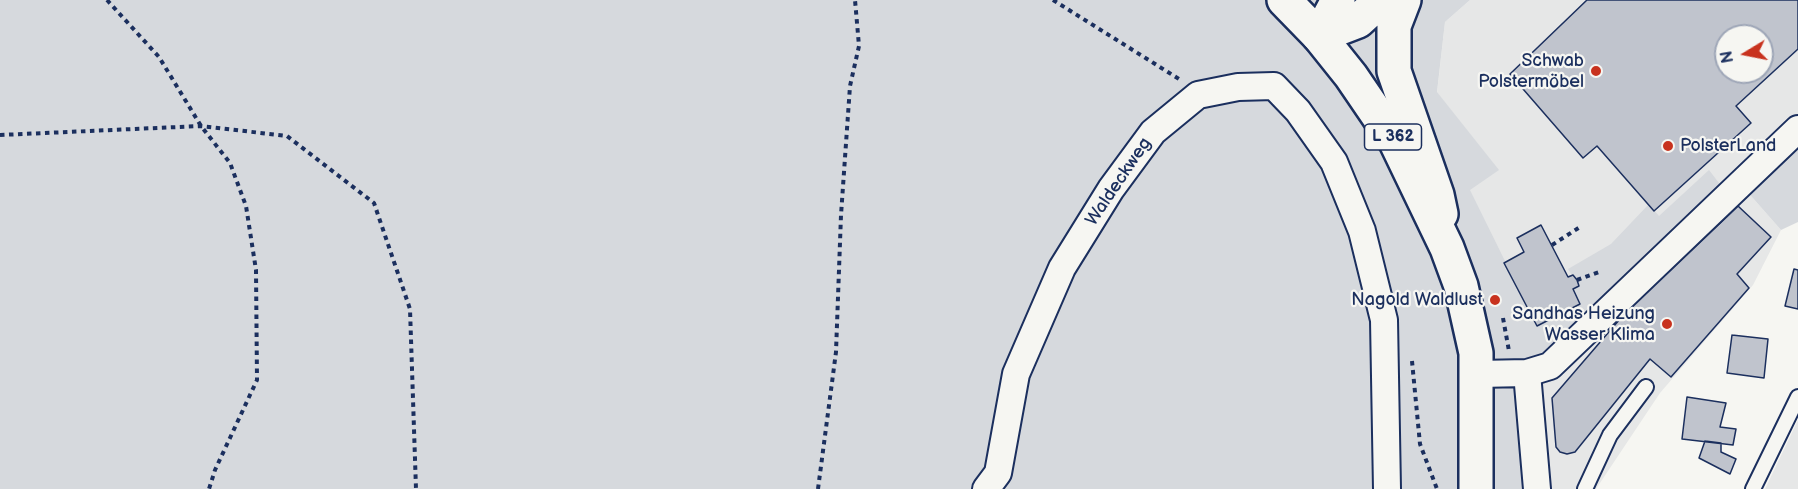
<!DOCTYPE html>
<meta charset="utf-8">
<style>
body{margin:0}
#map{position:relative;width:1798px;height:489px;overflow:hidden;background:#f6f6f2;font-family:"Balsamiq Sans",sans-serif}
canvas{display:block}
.north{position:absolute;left:1714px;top:24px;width:60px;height:60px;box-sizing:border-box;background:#f6f6f2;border:2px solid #9ea6b7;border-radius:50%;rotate:260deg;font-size:16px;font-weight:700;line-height:24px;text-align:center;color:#1b2f5e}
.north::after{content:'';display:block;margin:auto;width:21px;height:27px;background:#c8321e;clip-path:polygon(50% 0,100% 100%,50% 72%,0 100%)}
</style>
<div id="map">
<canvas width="1798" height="489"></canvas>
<div class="north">N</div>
</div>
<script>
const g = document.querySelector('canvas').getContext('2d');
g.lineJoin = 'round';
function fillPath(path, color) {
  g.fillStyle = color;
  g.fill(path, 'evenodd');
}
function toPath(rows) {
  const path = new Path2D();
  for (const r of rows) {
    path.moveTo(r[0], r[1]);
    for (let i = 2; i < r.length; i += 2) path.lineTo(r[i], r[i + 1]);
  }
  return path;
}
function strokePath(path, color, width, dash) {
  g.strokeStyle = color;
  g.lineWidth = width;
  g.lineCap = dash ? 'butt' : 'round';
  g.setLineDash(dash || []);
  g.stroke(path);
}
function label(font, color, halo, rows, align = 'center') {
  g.font = font + ' "Balsamiq Sans",sans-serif';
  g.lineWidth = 4.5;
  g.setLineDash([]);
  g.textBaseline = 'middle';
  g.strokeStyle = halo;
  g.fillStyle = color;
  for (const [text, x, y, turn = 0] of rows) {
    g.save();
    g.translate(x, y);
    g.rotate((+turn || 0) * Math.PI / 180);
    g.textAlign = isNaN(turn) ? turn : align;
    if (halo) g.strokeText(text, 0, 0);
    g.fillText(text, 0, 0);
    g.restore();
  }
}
const built = toPath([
 [1470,0,1798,0,1798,118,1744,188,1781,230,1753,285,1660,393,1596,489,1547,489,1504,263,1469,189,1498,170,1437,93,1445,22],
 [1726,36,1762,36,1762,72,1726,72],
 [1798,420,1798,489,1765,489]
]);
const green = toPath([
 [0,0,1470,0,1445,22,1437,92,1499,170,1470,190,1537,326,1580,304,1573,289,1579,286,1568,269,1611,244,1649,204,1659,216,1709,170,1722,187,1576,331,1536,358,1547,489,0,489],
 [1798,139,1798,222,1781,230,1744,188]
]);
const building = toPath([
 [1587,0,1798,0,1798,49,1736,106,1751,123,1654,211,1597,146,1583,158,1510,74,1587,0],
 [1726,36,1762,36,1762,72,1726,72,1726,36],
 [1738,206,1771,237,1737,274,1749,288,1671,377,1650,359,1575,452,1567,454,1560,452,1556,447,1552,398,1657,276,1661,279,1738,206],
 [1541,225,1568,277,1573,275,1577,280,1579,286,1573,289,1580,304,1537,326,1504,263,1524,252,1517,238,1541,225],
 [1794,269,1798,270,1798,309,1785,306,1794,269],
 [1732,335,1768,339,1764,378,1727,373,1732,335],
 [1687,397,1726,403,1720,427,1736,429,1733,445,1682,439,1687,397],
 [1705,441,1721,443,1721,452,1736,459,1730,474,1699,458,1705,441]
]);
const path = toPath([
 [107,0,159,57,201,126,230,163,246,206,256,270,257,380,215,470,209,489],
 [1053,0,1179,79],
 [0,135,201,126,287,136,374,203,410,309,416,489],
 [1552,245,1580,227],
 [1577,280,1599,272],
 [1503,318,1509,351],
 [1412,361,1420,444,1437,489],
 [818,489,836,352,841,215,850,86,859,46,855,0]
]);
const service = toPath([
 [1585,489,1610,435,1646,387],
 [1753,489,1798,397]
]);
const minor = toPath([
 [1527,373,1537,489],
 [1478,374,1527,373,1550,366,1798,129],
 [986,489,998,473,1016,374,1062,268,1111,189,1153,132,1198,95,1238,87,1274,86,1298,111,1334,162,1362,231,1384,320,1387,489]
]);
const secondary = toPath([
 [1404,0,1394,26,1394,71,1437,195,1441,214],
 [1319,36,1358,21,1381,0],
 [1319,36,1338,0]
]);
const primary = toPath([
 [1284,0,1319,36,1351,76,1396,142,1447,248,1461,286,1476,353,1476,489]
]);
const markers = [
 [1596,71,6,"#c8321e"],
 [1668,146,6,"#c8321e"],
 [1495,300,6,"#c8321e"],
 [1667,324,6,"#c8321e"]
];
const shields = [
 [1393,137,57]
];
const shieldNames = [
 ["L 362",1393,137]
];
const poiNames = [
 ["Schwab",1584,61],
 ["Polstermöbel",1584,82],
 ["PolsterLand",1680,146,"left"],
 ["Nagold Waldlust",1483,300],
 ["Sandhas Heizung",1655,314],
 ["Wasser Klima",1655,335]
];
const streetNames = [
 ["Waldeckweg",1119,182,-56]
];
fillPath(built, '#e6e7e7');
fillPath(green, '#d6d9dd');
fillPath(building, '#c0c4cd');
strokePath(building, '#1b2f5e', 1.5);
strokePath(service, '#1b2f5e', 18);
strokePath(minor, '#1b2f5e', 30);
strokePath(secondary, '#1b2f5e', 38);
strokePath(primary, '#1b2f5e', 38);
strokePath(path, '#1b2f5e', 4, [4.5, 4.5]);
strokePath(service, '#f6f6f2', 14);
strokePath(minor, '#f6f6f2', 26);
strokePath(secondary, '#f6f6f2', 33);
strokePath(primary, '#f6f6f2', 33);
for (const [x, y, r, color] of markers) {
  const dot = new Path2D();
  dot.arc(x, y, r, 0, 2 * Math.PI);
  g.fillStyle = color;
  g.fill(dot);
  strokePath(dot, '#f6f6f2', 2);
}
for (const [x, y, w] of shields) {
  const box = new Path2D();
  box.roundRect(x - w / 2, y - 13, w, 26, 4.5);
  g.fillStyle = '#f6f6f2';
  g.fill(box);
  strokePath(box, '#1b2f5e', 1.5);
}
label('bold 16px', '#1b2f5e', null, shieldNames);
label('18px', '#1b2f5e', '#f6f6f2', poiNames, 'right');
label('18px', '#1b2f5e', '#f6f6f2', streetNames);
</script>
